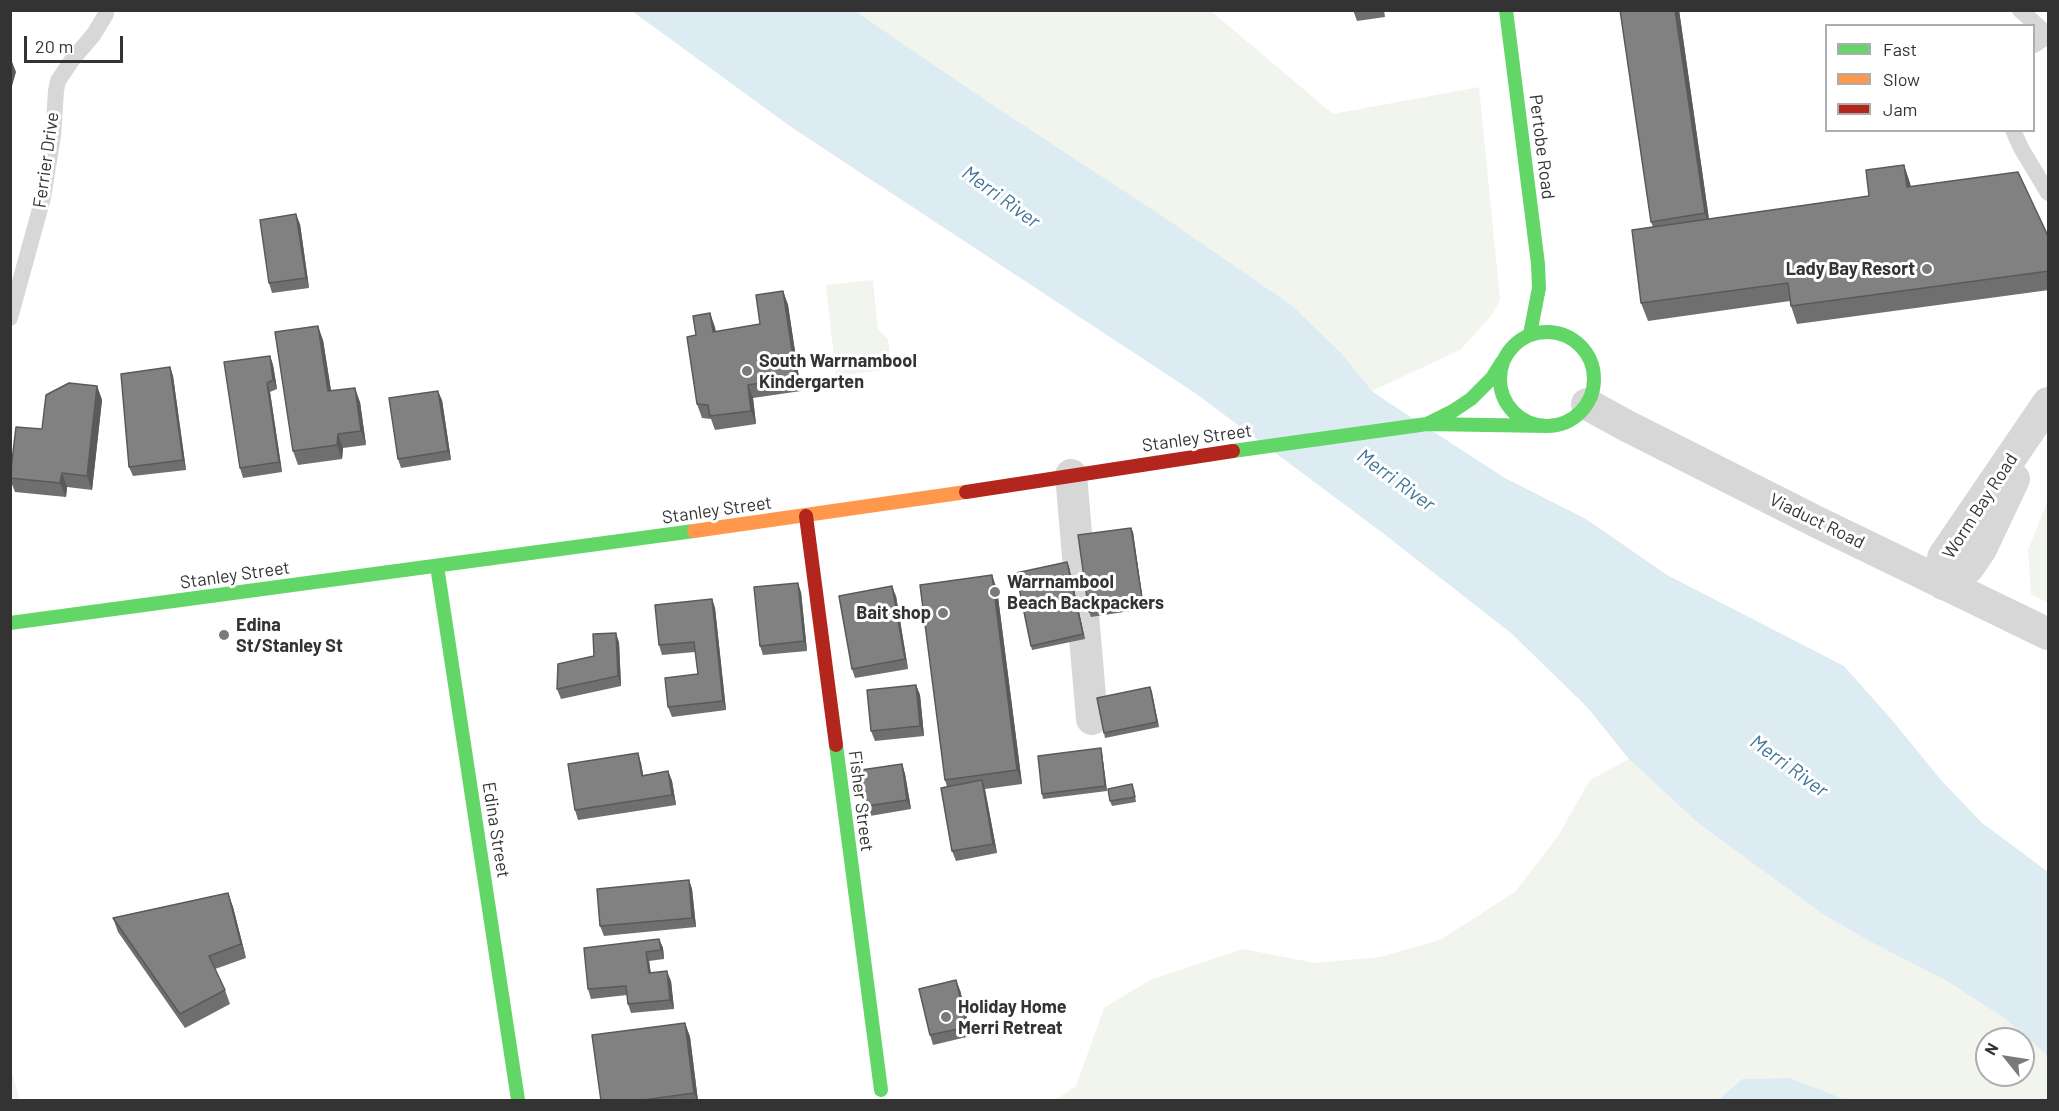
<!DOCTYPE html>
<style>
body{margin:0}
#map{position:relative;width:2059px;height:1111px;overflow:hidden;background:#fff;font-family:Barlow,sans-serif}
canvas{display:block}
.frame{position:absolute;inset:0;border:12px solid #333;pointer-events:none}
.legend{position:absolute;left:1825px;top:24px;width:210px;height:108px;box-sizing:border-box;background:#fff;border:2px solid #adadad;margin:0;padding:8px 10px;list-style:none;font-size:18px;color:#333}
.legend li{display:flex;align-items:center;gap:12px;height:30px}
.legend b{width:30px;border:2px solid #adadad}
.north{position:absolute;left:1975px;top:1027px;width:60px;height:60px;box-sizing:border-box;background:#fff;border:2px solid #adadad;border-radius:50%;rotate:300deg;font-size:16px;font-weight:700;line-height:24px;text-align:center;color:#333}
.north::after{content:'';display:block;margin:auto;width:21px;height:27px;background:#7a7a7a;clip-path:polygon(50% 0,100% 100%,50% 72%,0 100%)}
.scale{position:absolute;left:24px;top:36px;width:99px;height:27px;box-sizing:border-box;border:3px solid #333;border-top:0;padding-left:8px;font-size:18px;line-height:21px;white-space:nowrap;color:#333;-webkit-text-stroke:4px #fff;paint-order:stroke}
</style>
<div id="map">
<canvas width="2059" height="1111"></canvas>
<div class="frame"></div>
<ul class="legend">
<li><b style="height:8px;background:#63d668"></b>Fast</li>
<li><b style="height:8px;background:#ff974d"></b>Slow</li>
<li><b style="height:8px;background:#b3261e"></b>Jam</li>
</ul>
<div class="north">N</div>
<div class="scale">20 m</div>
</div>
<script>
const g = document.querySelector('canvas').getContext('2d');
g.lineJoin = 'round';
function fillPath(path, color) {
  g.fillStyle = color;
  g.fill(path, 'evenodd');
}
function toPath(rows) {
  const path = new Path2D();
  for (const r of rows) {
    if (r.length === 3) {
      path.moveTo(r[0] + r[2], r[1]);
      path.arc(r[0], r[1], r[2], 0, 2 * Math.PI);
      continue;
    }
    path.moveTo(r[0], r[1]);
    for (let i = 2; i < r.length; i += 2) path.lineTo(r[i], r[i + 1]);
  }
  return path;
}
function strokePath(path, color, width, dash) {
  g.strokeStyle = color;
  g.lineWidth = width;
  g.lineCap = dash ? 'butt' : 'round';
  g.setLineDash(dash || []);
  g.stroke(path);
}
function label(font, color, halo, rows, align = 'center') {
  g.font = font + ' Barlow,sans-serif';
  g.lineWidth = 6;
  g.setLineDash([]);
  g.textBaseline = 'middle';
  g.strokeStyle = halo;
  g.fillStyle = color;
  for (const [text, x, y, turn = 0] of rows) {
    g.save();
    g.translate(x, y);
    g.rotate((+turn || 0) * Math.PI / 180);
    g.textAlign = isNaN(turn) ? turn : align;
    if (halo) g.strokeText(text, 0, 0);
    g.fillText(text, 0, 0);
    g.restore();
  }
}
const green = toPath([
 [855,11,1211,11,1333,114,1479,87,1500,300,1491,316,1460,350,1372,391,1343,355,1003,112],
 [873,280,878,329,888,339,891,369,836,376,826,285],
 [2048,500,2048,603,2031,594,2028,550],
 [1629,759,1698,823,1821,913,1871,942,1947,981,2004,1017,2045,1053,2048,1061,2048,1100,1847,1100,1790,1078,1742,1079,1718,1100,1055,1100,1076,1086,1104,1008,1150,980,1243,949,1315,963,1380,957,1440,940,1515,892,1558,836,1590,780],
 [1987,1039,2023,1039,2023,1075,1987,1075],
 [11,1069,20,1100,11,1100]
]);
const water = toPath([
 [632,11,855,11,1003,112,1162,216,1291,305,1343,355,1372,391,1383,399,1505,478,1586,519,1667,575,1844,666,1892,720,1941,780,1981,822,2048,872,2048,1061,2045,1053,2003,1017,1947,981,1871,942,1821,913,1698,823,1629,759,1587,707,1511,633,1384,534,1195,393,791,127],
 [1790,1078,1847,1100,1718,1100,1742,1079]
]);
const lane = toPath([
 [2020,10,2048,35],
 [2034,45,2048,36],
 [2013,130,2021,148,2048,193],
 [10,318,43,198,53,136,56,91,58,81,72,60,94,34,106,14]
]);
const street = toPath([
 [1587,404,1627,426,1819,523,2048,634],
 [1071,475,1092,719],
 [1943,584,1943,557,2048,403],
 [1943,584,1968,568,1981,549,2014,479]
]);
const fast = toPath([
 [1506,10,1538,264,1539,288,1530,334],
 [1547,379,47],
 [1429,423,1453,411,1471,399,1492,378,1502,362],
 [1233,451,1427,424,1547,426],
 [437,566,518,1100],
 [10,623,694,531],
 [836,745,881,1090]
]);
const slow = toPath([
 [694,531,966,492]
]);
const jam = toPath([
 [966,492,1233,451],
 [806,516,836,745]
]);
const wall = toPath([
 [1353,10,1384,10,1385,17,1357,21],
 [1620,10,1679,10,1709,219,1869,196,1904,165,1911,187,2049,238,2049,290,1797,324,1791,306,1790,301,1648,321,1641,303,1653,227,1651,222],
 [300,224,309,288,272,293,269,283],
 [783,291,788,305,801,391,753,398,756,424,715,430,711,419,702,418,697,404,696,335,710,313,716,332,760,324],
 [323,340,331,390,360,402,366,445,343,448,342,459,298,465,293,451],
 [270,356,273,365,277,389,270,392,282,472,243,478,240,468],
 [170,367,173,376,186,470,133,476,129,467],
 [97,386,102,400,92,490,67,487,66,497,15,492,10,479,10,474],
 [442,400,451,460,401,468,398,459],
 [1133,532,1144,609,1091,617,1089,612],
 [1069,567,1085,639,1032,650,1031,646],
 [997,589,1022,784,985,789,997,853,956,861,952,851,947,787,945,780],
 [801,592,807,651,763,655,760,646],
 [896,596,908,669,855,678,852,669],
 [712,599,715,608,726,710,672,717,668,707,698,674,695,652,662,655,659,645],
 [619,642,621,686,561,699,557,689,594,656],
 [916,685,920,695,924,736,875,741,871,731],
 [1150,687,1159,727,1105,738,1104,733],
 [1102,753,1107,791,1043,799,1042,794],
 [641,763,643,775,668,771,672,781,676,805,578,820,575,810],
 [902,764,905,774,911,809,870,816,867,806],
 [1134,789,1136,802,1112,806,1110,801],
 [689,880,692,889,696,927,604,936,600,926],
 [228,893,233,907,246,958,215,969,225,990,230,1004,185,1028,118,932,113,918],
 [659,939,663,948,664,959,649,961,651,973,671,981,674,1009,631,1013,628,1004,627,995,591,999,588,989],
 [960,990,971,1036,933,1045,930,1035],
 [685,1023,690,1037,698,1101,601,1101]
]);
const shadedWall = toPath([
 [1675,10,1679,10,1710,227,1705,213],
 [11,59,16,72,10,93,10,61],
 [1904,165,1910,183,1913,205,1907,187],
 [296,214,300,224,309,288,306,278],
 [783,291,788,305,801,391,796,377],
 [710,313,715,327,718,346,713,332],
 [318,326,323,340,333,404,328,391],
 [270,356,273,365,277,389,273,380],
 [170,367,173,376,186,470,183,460],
 [267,383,270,392,282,472,279,462],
 [748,385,753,398,756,424,751,411],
 [97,386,102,400,92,490,87,476],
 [355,388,360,402,366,445,361,431],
 [438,391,442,400,451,460,448,451],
 [338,434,343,448,342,459,337,445],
 [62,473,67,487,66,497,60,483],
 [1131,528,1133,532,1144,609,1143,604],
 [1067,562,1069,567,1085,639,1083,634],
 [992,575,997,589,1022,784,1017,770],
 [798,583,801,592,807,651,804,641],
 [892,586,896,596,908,669,905,659],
 [712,599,715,608,726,710,723,701],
 [616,633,619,642,621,686,618,676],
 [916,685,920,695,924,736,920,726],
 [1150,687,1152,692,1159,727,1157,722],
 [1101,748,1102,753,1107,791,1105,786],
 [638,753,641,763,645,785,642,776],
 [902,764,905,774,911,809,907,800],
 [668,771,672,781,676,805,672,795],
 [982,780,985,790,997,853,993,844],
 [689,880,692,889,696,927,692,918],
 [228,893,233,907,246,958,241,944],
 [659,939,663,948,664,959,661,950],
 [646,952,649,961,652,983,649,973],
 [667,971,671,981,674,1009,670,1000],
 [956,980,960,990,971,1036,967,1027],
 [685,1023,690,1037,698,1101,697,1101,694,1093]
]);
const building = toPath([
 [1620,10,1675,10,1705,213,1651,222,1620,10],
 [1904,165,1907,187,2018,172,2049,238,2049,271,1791,306,1788,283,1641,303,1632,230,1869,196,1866,170,1904,165],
 [296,214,306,278,269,283,260,220,296,214],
 [783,291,796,377,748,385,751,411,710,416,708,405,697,404,687,337,696,335,693,316,710,313,713,332,760,324,756,295,783,291],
 [318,326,328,391,355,388,361,431,338,434,337,445,293,451,275,332,318,326],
 [270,356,273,380,267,383,279,462,240,468,224,362,270,356],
 [170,367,183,460,129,467,121,374,170,367],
 [69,383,97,386,87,476,62,473,60,483,10,478,16,427,42,429,46,395,69,383],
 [438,391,448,451,398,459,389,398,438,391],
 [1131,528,1143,604,1089,612,1078,535,1131,528],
 [1067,562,1083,634,1031,646,1016,573,1067,562],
 [992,575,1017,770,945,780,920,585,992,575],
 [798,583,804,641,760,646,754,587,798,583],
 [892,586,905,659,852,669,839,596,892,586],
 [712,599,723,701,668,707,665,678,698,674,694,642,659,645,655,605,712,599],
 [616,633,618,676,557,689,558,664,594,656,593,634,616,633],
 [916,685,920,726,871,731,867,690,916,685],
 [1150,687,1157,722,1104,733,1097,698,1150,687],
 [1101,748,1105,786,1042,794,1038,756,1101,748],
 [638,753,642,776,668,771,672,795,575,810,568,764,638,753],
 [902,764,907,800,867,806,861,770,902,764],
 [982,780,993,844,952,851,941,788,982,780],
 [1132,784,1135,797,1110,801,1108,789,1132,784],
 [689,880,692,918,600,926,597,889,689,880],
 [228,893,241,944,209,956,225,990,180,1014,113,918,228,893],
 [659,939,661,950,646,952,649,973,667,971,670,1000,628,1004,626,986,588,989,584,948,659,939],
 [956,980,967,1027,930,1035,919,989,956,980],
 [685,1023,694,1093,636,1101,601,1101,592,1035,685,1023]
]);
const markers = [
 [1927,269,6,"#7a7a7a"],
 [747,371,6,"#7a7a7a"],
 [995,592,6,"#7a7a7a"],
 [943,613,6,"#7a7a7a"],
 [224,635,6,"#7a7a7a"],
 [946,1017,6,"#7a7a7a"]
];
const streetNames = [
 ["Pertobe Road",1542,147,83],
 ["Ferrier Drive",46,160,-82],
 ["Stanley Street",1197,438,-8],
 ["Worm Bay Road",1980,506,-57],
 ["Stanley Street",717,510,-8],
 ["Viaduct Road",1817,521,26],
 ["Stanley Street",235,575,-8],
 ["Fisher Street",861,801,83],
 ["Edina Street",496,830,81]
];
const poiNames = [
 ["Lady Bay Resort",1915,269,"right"],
 ["South Warrnambool",759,361],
 ["Kindergarten",759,382],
 ["Warrnambool",1007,582],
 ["Beach Backpackers",1007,603],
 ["Bait shop",931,613,"right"],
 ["Edina",236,625],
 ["St/Stanley St",236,646],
 ["Holiday Home",958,1007],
 ["Merri Retreat",958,1028]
];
const waterNames = [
 ["Merri River",1001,197,36],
 ["Merri River",1396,480,36],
 ["Merri River",1789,766,36]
];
fillPath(green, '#f1f5ed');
fillPath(water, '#ddebf3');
strokePath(lane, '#d7d7d7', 16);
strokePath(street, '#d7d7d7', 32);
strokePath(fast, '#63d668', 14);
strokePath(slow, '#ff974d', 14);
strokePath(jam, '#b3261e', 14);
fillPath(wall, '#6f6f6f');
fillPath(shadedWall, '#5a5a5a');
fillPath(building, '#818181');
strokePath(building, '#5a5a5a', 1.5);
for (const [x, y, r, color] of markers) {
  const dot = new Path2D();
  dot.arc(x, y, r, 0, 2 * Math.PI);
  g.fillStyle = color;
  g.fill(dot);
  strokePath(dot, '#fff', 2);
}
label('18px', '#333', '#fff', streetNames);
label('bold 18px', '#333', '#fff', poiNames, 'left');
label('italic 20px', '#3f7597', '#fff', waterNames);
</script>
